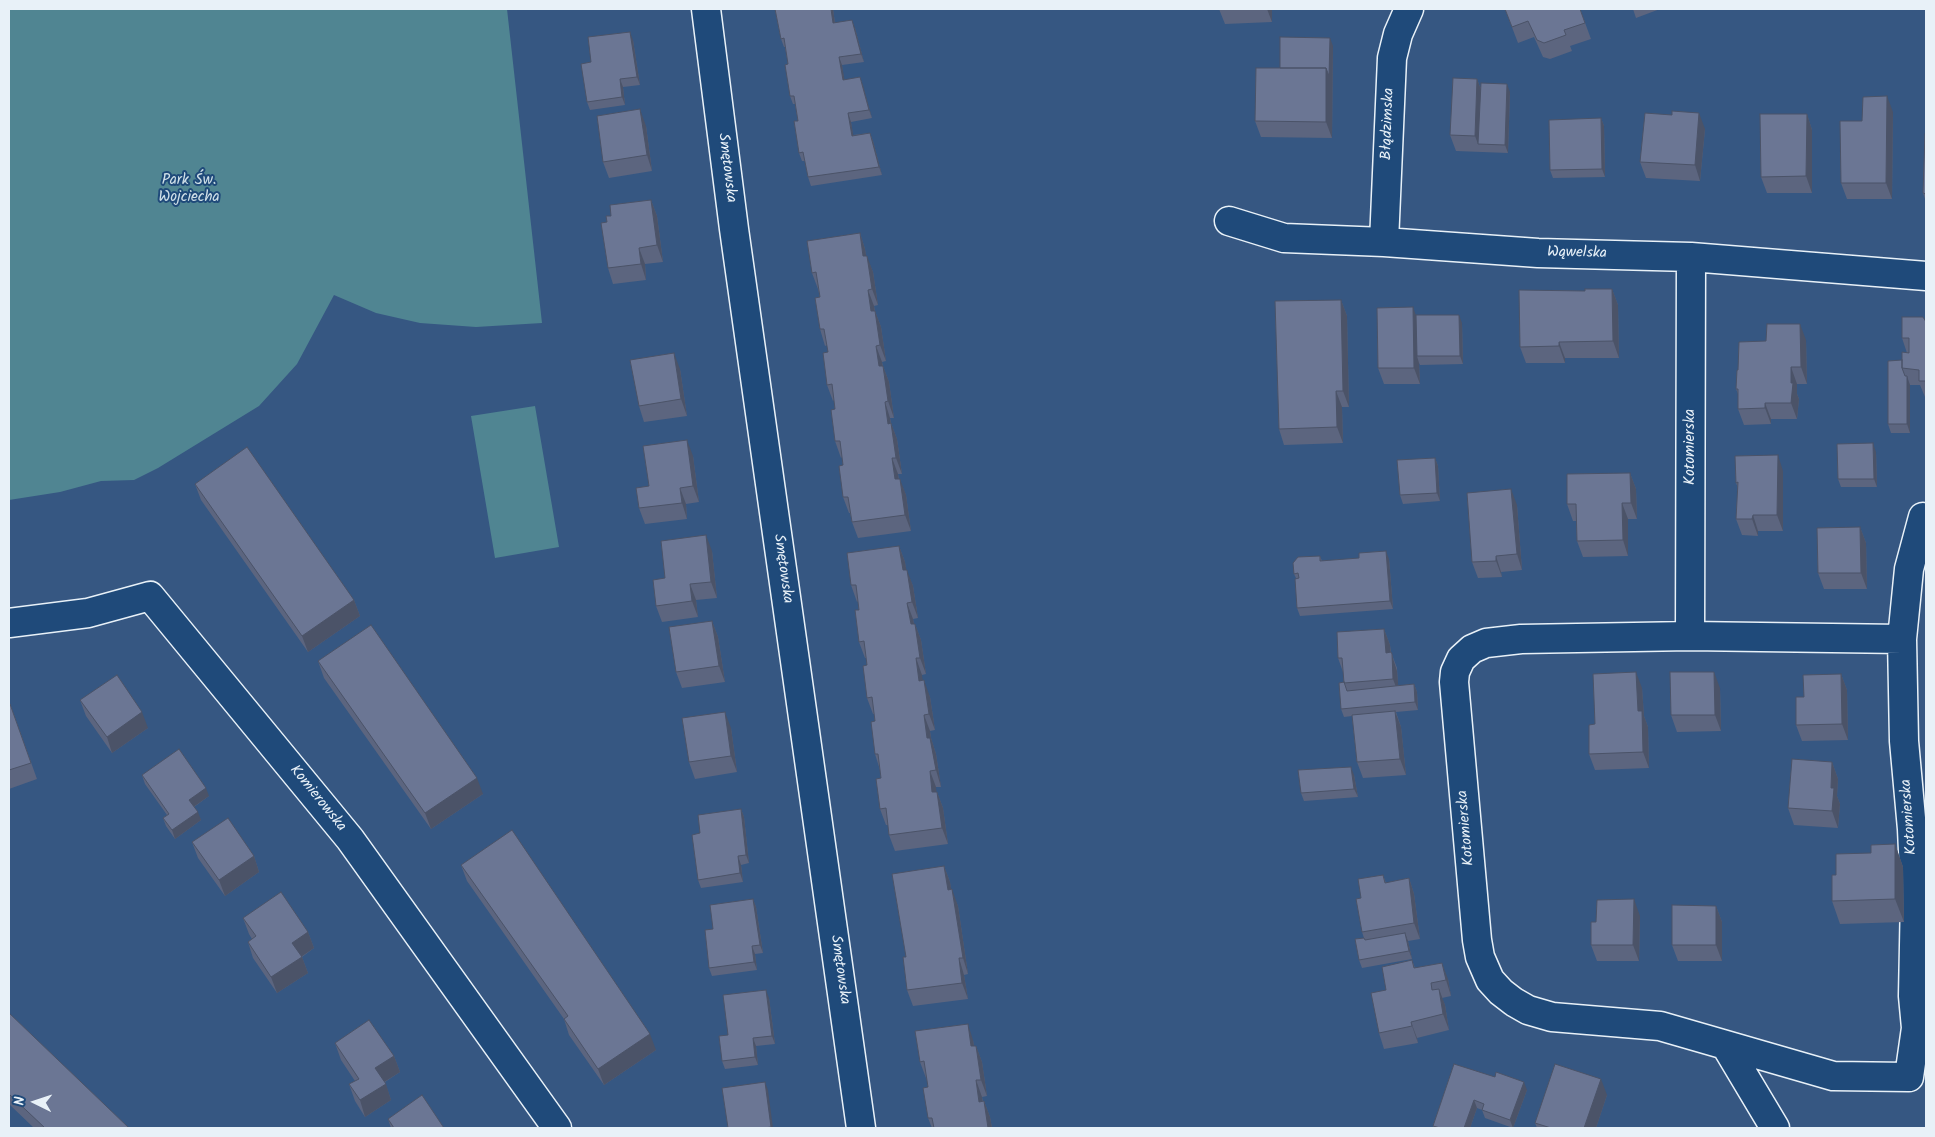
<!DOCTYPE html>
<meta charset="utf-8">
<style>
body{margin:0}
#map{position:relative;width:1935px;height:1137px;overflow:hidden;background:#365782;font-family:Kalam,sans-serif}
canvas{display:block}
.frame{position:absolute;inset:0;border:10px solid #e8f1f8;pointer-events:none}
.north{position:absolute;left:10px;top:1077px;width:50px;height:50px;-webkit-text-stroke:4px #1f4a7a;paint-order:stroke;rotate:274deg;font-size:14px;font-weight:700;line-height:20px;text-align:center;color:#e8f1f8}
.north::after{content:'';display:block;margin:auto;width:18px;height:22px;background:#e8f1f8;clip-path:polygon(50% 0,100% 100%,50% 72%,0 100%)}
</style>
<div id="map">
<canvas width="1935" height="1137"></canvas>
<div class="frame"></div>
<div class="north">N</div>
</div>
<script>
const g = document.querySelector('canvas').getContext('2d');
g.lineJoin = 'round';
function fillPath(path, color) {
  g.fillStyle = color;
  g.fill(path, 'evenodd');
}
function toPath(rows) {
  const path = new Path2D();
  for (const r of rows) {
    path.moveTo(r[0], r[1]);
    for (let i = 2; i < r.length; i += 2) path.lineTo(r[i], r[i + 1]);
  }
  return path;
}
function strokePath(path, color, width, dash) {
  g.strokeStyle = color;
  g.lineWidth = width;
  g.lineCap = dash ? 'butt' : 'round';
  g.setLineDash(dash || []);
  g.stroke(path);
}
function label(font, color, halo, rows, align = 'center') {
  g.font = font + ' Kalam,sans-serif';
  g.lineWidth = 4;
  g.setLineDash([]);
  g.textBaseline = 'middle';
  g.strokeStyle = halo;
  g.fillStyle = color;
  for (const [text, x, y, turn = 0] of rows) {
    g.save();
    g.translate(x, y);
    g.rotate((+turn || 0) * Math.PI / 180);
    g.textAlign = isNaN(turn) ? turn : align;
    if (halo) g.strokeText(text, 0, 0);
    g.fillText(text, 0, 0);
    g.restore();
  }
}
const green = toPath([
 [9,9,507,9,542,323,476,327,420,323,376,313,334,295,297,364,259,406,158,468,134,480,101,481,60,492,9,500],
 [535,406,559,547,495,558,471,416]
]);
const minor = toPath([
 [706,9,734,229,861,1128],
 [1229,221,1284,238,1384,242,1538,253,1691,257,1926,276],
 [1384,242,1392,58,1398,34,1409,9],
 [9,623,88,613,150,596,350,839,557,1128],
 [1690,636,1691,257],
 [1902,639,1690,636,1521,639,1486,643,1472,649,1461,659,1455,672,1454,682,1477,940,1480,957,1490,980,1501,992,1514,1002,1528,1010,1552,1017,1660,1026,1833,1076,1909,1077,1916,1028,1913,996,1915,895,1912,829,1904,741,1902,639,1909,569,1923,517],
 [1726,1046,1775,1128]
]);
const wall = toPath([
 [775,9,837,9,833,9,835,23,855,28,864,62,842,65,844,80,860,77,872,118,851,122,853,135,870,133,873,141,882,175,811,186,808,177,805,161,802,161,799,153,798,121,795,104,793,104,790,96,788,64,785,47,784,47,781,39],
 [1219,9,1272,9,1272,22,1225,24],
 [1505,9,1580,9,1591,39,1570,46,1572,51,1550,59,1543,57,1534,37,1518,43],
 [1633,9,1660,9,1636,18],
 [633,40,640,85,623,87,625,105,590,110,587,102,591,62],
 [1333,46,1332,138,1261,137,1255,121,1280,68],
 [1477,79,1480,87,1510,92,1508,153,1456,151,1450,135],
 [1893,112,1892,199,1847,199,1841,183,1862,121],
 [1807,114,1812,130,1812,193,1767,193,1761,177],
 [1672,115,1705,129,1700,181,1646,178,1640,162],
 [1601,118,1604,126,1605,177,1553,178,1550,170],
 [646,126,652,171,609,178,603,162],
 [1926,134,1926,202,1923,193],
 [651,200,657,216,663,262,645,264,646,280,613,284,608,268,607,222,611,216],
 [860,233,865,249,866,256,873,272,878,305,874,306,875,311,881,327,886,361,882,362,883,366,889,382,894,418,890,418,891,423,897,439,902,474,898,474,899,479,906,495,911,531,858,538,852,522,850,513,849,513,843,497,843,465,842,457,841,458,835,441,835,409,834,400,833,401,827,385,828,352,827,345,825,346,820,329,820,297,818,289,812,273],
 [1612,289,1618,305,1619,358,1565,358,1565,363,1526,363,1520,347,1585,291],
 [1341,300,1347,316,1349,407,1342,407,1343,443,1284,445,1279,429],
 [1416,315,1462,323,1463,364,1420,365,1419,363,1420,384,1384,384,1378,368],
 [1926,322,1926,397,1925,397,1920,385,1910,385,1910,433,1891,433,1888,424,1902,360,1907,353,1902,338],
 [1806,340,1807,384,1797,384,1797,394,1799,399,1797,419,1771,419,1771,424,1744,425,1738,409,1738,394,1736,389,1738,370],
 [680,369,687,416,644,422,639,406],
 [1876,452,1877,487,1841,487,1838,479],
 [693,456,699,502,686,504,687,519,645,524,639,508,649,486],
 [1435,458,1438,466,1440,501,1403,504,1400,495],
 [1783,471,1783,531,1758,531,1758,536,1742,535,1736,519,1738,488,1736,483],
 [1630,473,1636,489,1637,519,1628,519,1628,556,1583,557,1577,541,1577,521,1573,521,1567,504],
 [195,484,354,600,360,616,308,652,201,500],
 [1517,505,1522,570,1501,572,1502,577,1478,578,1472,562],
 [1860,527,1866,543,1867,589,1824,589,1818,573],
 [899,546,905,562,906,570,913,586,918,618,913,619,914,624,915,624,921,640,926,674,922,675,922,681,930,697,935,730,930,731,931,738,936,754,941,787,936,787,936,792,937,792,943,808,948,844,895,851,889,835,888,825,886,825,880,809,881,778,880,770,875,754,875,721,874,714,873,714,867,698,867,665,866,658,865,658,859,642,859,610,858,601,857,602,851,585],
 [712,551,717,598,696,600,698,617,662,622,656,606],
 [1320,556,1322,561,1389,559,1393,609,1300,616,1297,608,1296,578,1294,574],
 [712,621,718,637,725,682,682,688,676,672],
 [1384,629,1390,645,1391,652,1397,668,1398,686,1414,684,1417,692,1418,710,1396,712,1401,727,1406,775,1363,778,1357,762,1352,716,1344,717,1341,709,1344,682,1343,672,1338,658],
 [318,661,483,794,431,829,324,678],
 [1841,674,1847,690,1848,740,1802,741,1796,725,1804,697],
 [1642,688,1644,716,1648,727,1649,768,1595,770,1589,754,1595,724],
 [1720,688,1721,731,1677,732,1671,715],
 [80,700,148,728,112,753,86,716],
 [9,704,10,704,37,779,9,789],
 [731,728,737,772,695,779,689,762],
 [1832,762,1838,779,1837,796,1840,804,1838,828,1794,825,1788,808],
 [142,775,209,796,194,807,201,820,175,839,166,826,163,818,167,815,145,784],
 [1354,775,1358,797,1304,801,1301,793],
 [741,809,744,817,749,863,741,865,743,882,701,888,698,880,700,833],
 [192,842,254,856,259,872,225,896,198,858],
 [1895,844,1903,867,1904,922,1840,924,1832,901,1836,875,1871,853],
 [461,865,656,1050,604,1085,569,1035,564,1019,467,881],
 [944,866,950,882,951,890,958,906,968,974,964,975,968,999,913,1006,907,990,906,957],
 [1383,875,1386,883,1409,878,1414,894,1420,939,1408,941,1412,959,1362,968,1359,960,1364,938,1362,932,1361,898],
 [753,899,756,907,763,953,755,954,757,970,712,976,709,968,713,929],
 [1716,906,1722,922,1722,961,1678,961,1672,945],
 [1640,916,1639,961,1597,961,1591,945,1596,922],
 [243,918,308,932,314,948,302,957,308,973,277,993,253,958,248,942,252,939,249,934],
 [1412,960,1415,968,1448,979,1451,996,1442,998,1445,1005,1449,1030,1417,1038,1418,1043,1384,1049,1379,1033,1386,990],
 [769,998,775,1044,756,1046,758,1065,725,1069,722,1061,728,1035],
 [9,1013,129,1128,34,1128,9,1104],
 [973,1040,974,1046,976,1046,982,1062,987,1096,982,1097,983,1101,984,1101,990,1117,992,1128,932,1128,928,1118,928,1087,927,1078,926,1078,920,1062],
 [335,1043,394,1056,400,1072,385,1082,391,1100,365,1117,355,1101,349,1084,355,1081,341,1060],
 [1454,1064,1527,1090,1513,1128,1485,1118,1482,1110,1477,1108,1470,1128,1434,1128,1433,1126],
 [1607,1095,1596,1128,1537,1128,1535,1123],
 [388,1119,444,1128,391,1128]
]);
const shadedWall = toPath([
 [831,9,833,9,836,31,833,23],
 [1267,9,1272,9,1272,22],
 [852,20,855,28,864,62,861,54],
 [630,32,633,40,640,85,637,77],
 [1330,38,1333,46,1332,138,1326,122,1326,68],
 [839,57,842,65,846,88,843,80],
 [860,77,863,85,872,118,869,110],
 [620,79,623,87,625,105,622,97],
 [1477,79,1483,95,1478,144,1475,136],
 [1507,84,1510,92,1508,153,1505,145],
 [1887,96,1893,112,1892,199,1886,183],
 [640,109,646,126,652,171,647,155],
 [848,113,851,122,855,144,852,136],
 [1699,113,1705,129,1700,181,1695,165],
 [1807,114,1812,130,1812,193,1806,176],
 [1601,118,1604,126,1605,177,1602,169],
 [870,133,873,141,882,175,879,167],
 [651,200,657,216,663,262,657,245],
 [860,233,865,249,869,273,863,256],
 [639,248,645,264,646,280,641,264],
 [867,256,873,272,878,305,872,289],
 [1612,289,1618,305,1619,358,1613,341],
 [868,290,874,306,877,327,871,311],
 [1341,300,1347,316,1349,407,1343,391],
 [1413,307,1419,324,1417,356,1419,363,1420,384,1414,368],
 [875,311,881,327,886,361,880,345],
 [1459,315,1462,323,1463,364,1460,356],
 [1800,324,1806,340,1807,384,1801,367],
 [1559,342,1565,358,1565,363,1559,346],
 [876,346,882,362,885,382,879,366],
 [674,353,680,369,687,416,681,399],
 [883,366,889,382,894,418,888,401],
 [1791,367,1797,384,1797,394,1799,399,1797,419,1791,403],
 [1907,376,1910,385,1910,433,1907,424],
 [1336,391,1342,407,1343,443,1337,427],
 [885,402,890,418,893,440,888,424],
 [1765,403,1771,419,1771,424,1765,408],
 [891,423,897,439,902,474,896,458],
 [687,440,693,456,699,502,693,486],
 [1873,443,1876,452,1877,487,1874,479],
 [1778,455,1783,471,1783,531,1777,515],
 [892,458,898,474,901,495,895,479],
 [1435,458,1438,466,1440,501,1437,493],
 [1630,473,1636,489,1637,519,1631,503],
 [900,479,906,495,911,531,905,515],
 [680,488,686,504,687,519,682,503],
 [1511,489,1517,505,1522,570,1517,554],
 [1622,503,1628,519,1628,556,1623,540],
 [1753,515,1758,531,1758,536,1752,519],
 [1860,527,1866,543,1867,589,1861,573],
 [706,535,712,551,717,598,711,582],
 [899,546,905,562,909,586,903,570],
 [1386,551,1389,559,1393,609,1390,601],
 [1496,556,1501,572,1502,577,1496,561],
 [907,570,913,586,918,618,912,602],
 [690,584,696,600,698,617,692,601],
 [354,600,360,616,308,652,302,636],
 [907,603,913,619,917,640,911,624],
 [712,621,718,637,725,682,719,666],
 [915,624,921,640,926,674,920,658],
 [1384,629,1390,645,1392,669,1386,653],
 [1391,652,1397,671,1399,695,1393,679],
 [916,658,922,675,925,697,919,681],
 [1636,672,1642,688,1644,716,1648,727,1649,768,1643,752,1638,711],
 [1714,672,1720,688,1721,731,1715,715],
 [1841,674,1847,690,1848,740,1842,724],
 [924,680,930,697,935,730,929,714],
 [1414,684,1417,692,1418,710,1415,702],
 [1395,711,1401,727,1406,775,1400,759],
 [142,712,148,728,112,753,107,737],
 [725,712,731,728,737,772,731,756],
 [924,715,930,731,931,738,936,754,941,787,936,770,927,738],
 [1832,762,1838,779,1837,796,1840,804,1838,828,1832,811,1831,788],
 [1351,767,1354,775,1358,797,1354,789],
 [930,771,936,787,938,808,932,792],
 [477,778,483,794,431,829,425,813],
 [206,788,209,796,192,808,189,800],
 [937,792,943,808,948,844,942,828],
 [741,809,744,817,749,863,746,855],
 [198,812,201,820,175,839,172,830],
 [1895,844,1903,867,1904,922,1895,899],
 [254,856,259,872,225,896,219,880],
 [738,856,741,865,743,882,740,873],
 [944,866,950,882,954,906,948,890],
 [1409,878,1414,894,1420,939,1414,923],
 [952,889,958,906,968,974,963,958],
 [753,899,756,907,763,953,760,945],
 [1634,899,1640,916,1639,961,1633,945],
 [1716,906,1722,922,1722,961,1716,945],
 [308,932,314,948,298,959,292,943],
 [1405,933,1408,941,1412,959,1409,951],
 [752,946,755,954,757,970,754,962],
 [302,957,308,973,277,993,271,977],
 [959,958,964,975,968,999,962,983],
 [1442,963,1448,979,1451,996,1446,980],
 [1439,989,1445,1005,1449,1030,1443,1014],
 [766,990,769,998,775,1044,772,1036],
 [1411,1022,1417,1038,1418,1043,1412,1026],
 [968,1024,973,1040,977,1063,971,1046],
 [650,1034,656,1050,604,1085,598,1069],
 [753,1038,756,1046,758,1065,755,1057],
 [976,1046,982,1062,987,1096,981,1080],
 [394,1056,400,1072,381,1084,375,1068],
 [1601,1079,1607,1095,1596,1128,1584,1128],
 [976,1080,982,1097,985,1118,979,1102],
 [765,1082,768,1090,773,1128,771,1128],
 [1524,1082,1527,1090,1513,1128,1510,1120],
 [386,1084,391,1100,365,1117,360,1100],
 [1474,1100,1477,1108,1470,1128,1464,1128],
 [984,1101,990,1117,992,1128,988,1128]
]);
const building = toPath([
 [775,9,831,9,833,23,852,20,861,54,839,57,843,80,860,77,869,110,848,113,852,136,870,133,879,167,808,177,803,152,799,153,794,121,798,121,794,96,790,96,785,65,788,64,784,38,781,39,775,9],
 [1505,9,1580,9,1585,23,1564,30,1566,35,1544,43,1537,40,1528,21,1512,27,1505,9],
 [630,32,637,77,620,79,622,97,587,102,581,64,591,62,588,37,630,32],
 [1280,37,1330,38,1329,76,1326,68,1280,68,1280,37],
 [1256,68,1326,68,1326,122,1255,121,1256,68],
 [1453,78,1477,79,1475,136,1450,135,1453,78],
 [1481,83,1507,84,1505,145,1478,144,1481,83],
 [1887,96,1886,183,1841,183,1840,121,1862,121,1863,97,1887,96],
 [640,109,647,155,603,162,597,116,640,109],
 [1672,111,1699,113,1695,165,1640,162,1645,113,1672,115,1672,111],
 [1760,114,1807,114,1806,176,1761,177,1760,114],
 [1601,118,1602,169,1550,170,1549,120,1601,118],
 [1925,134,1926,134,1926,194,1923,193,1925,134],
 [651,200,657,245,639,248,641,264,608,268,601,223,607,222,606,216,611,216,610,205,651,200],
 [860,233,863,256,867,256,872,289,868,290,871,311,875,311,880,345,876,346,879,366,883,366,888,401,885,402,888,424,891,423,896,458,892,458,895,479,900,479,905,515,852,522,848,497,843,497,839,466,843,465,840,441,835,441,831,410,835,409,832,384,827,385,823,353,828,352,824,329,820,329,815,298,820,297,816,272,812,273,807,241,860,233],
 [1585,289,1612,289,1613,341,1559,342,1559,346,1520,347,1519,290,1585,291,1585,289],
 [1341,300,1343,391,1336,391,1337,427,1279,429,1275,301,1341,300],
 [1413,307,1414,368,1378,368,1377,308,1413,307],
 [1416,315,1459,315,1460,356,1417,356,1416,315],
 [1902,317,1923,317,1926,322,1926,381,1919,381,1919,370,1902,368,1902,352,1909,353,1909,338,1902,338,1902,317],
 [1767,324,1800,324,1801,367,1791,367,1791,383,1793,383,1791,403,1765,403,1765,408,1738,409,1738,389,1736,389,1737,370,1738,370,1739,342,1766,341,1767,324],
 [674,353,681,399,639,406,630,360,674,353],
 [1902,360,1902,368,1905,376,1907,376,1907,424,1888,424,1888,361,1902,360],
 [687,440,693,486,680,488,682,503,639,508,636,488,649,486,643,446,687,440],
 [1873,443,1874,479,1838,479,1837,444,1873,443],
 [247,447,354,600,302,636,195,484,247,447],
 [1778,455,1777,515,1753,515,1752,519,1736,519,1738,482,1736,483,1735,456,1778,455],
 [1435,458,1437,493,1400,495,1397,460,1435,458],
 [1630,473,1631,503,1622,503,1623,540,1577,541,1576,504,1567,504,1567,474,1630,473],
 [1511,489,1517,554,1496,556,1496,561,1472,562,1467,493,1511,489],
 [1860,527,1861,573,1818,573,1817,528,1860,527],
 [706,535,711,582,690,584,692,601,656,606,653,580,665,578,661,541,706,535],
 [899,546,903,570,907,570,912,602,907,603,911,624,915,624,920,658,916,658,919,681,924,680,929,714,924,715,927,738,930,738,936,770,930,771,932,792,937,792,942,828,889,835,886,808,880,809,876,779,881,778,878,754,875,754,871,722,875,721,872,697,867,698,863,666,867,665,864,641,859,642,855,610,859,610,856,585,851,585,847,553,899,546],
 [1386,551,1390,601,1297,608,1295,579,1299,578,1298,573,1294,574,1293,563,1298,557,1320,556,1320,561,1359,558,1359,553,1386,551],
 [712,621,719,666,676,672,669,627,712,621],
 [371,625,477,778,425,813,318,661,371,625],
 [1384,629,1386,653,1391,652,1392,654,1393,679,1344,683,1342,658,1338,658,1337,632,1384,629],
 [1636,672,1638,711,1642,711,1643,752,1589,754,1589,725,1595,724,1593,674,1636,672],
 [1670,672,1714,672,1715,715,1671,715,1670,672],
 [1841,674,1842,724,1796,725,1796,697,1804,697,1803,675,1841,674],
 [117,675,142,712,107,737,80,700,117,675],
 [1344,682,1347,691,1414,684,1415,702,1341,709,1339,683,1344,682],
 [9,704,10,704,31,763,9,770,9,704],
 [1395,711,1400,759,1357,762,1352,715,1395,711],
 [725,712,731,756,689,762,682,718,725,712],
 [179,749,206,788,189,800,198,812,172,830,163,818,169,814,142,775,179,749],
 [1792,759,1832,762,1831,788,1834,788,1832,811,1788,808,1792,759],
 [1351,767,1354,789,1301,793,1298,770,1351,767],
 [741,809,746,855,738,856,740,873,698,880,692,835,700,833,698,815,741,809],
 [228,818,254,856,219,880,192,842,228,818],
 [512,830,650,1034,598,1069,564,1019,568,1016,461,865,512,830],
 [1895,844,1895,899,1832,901,1832,875,1836,875,1836,854,1871,853,1871,845,1895,844],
 [944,866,948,890,952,889,963,958,959,958,962,983,907,990,903,957,906,957,892,874,944,866],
 [1383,875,1385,883,1409,878,1414,923,1362,932,1356,899,1361,898,1358,879,1383,875],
 [281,892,308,932,292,943,302,957,271,977,248,942,256,936,243,918,281,892],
 [753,899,760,945,752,946,754,962,709,968,705,930,713,929,710,905,753,899],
 [1634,899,1633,945,1591,945,1591,922,1596,922,1597,900,1634,899],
 [1672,905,1716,906,1716,945,1672,945,1672,905],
 [1405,933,1409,951,1359,960,1355,939,1364,938,1365,940,1405,933],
 [1412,960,1414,968,1442,963,1446,980,1431,983,1432,990,1439,989,1443,1014,1411,1022,1412,1026,1379,1033,1371,993,1386,990,1382,967,1412,960],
 [766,990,772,1036,753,1038,755,1057,722,1061,719,1036,728,1035,723,995,766,990],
 [9,1013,129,1128,45,1128,9,1094,9,1013],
 [369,1020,394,1056,375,1068,386,1084,360,1100,349,1084,359,1079,335,1043,369,1020],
 [968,1024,971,1046,976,1046,981,1080,976,1080,979,1102,984,1101,988,1128,934,1128,932,1118,928,1118,923,1088,928,1087,924,1061,920,1062,915,1031,968,1024],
 [1454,1064,1495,1077,1496,1072,1524,1082,1510,1120,1482,1110,1484,1104,1474,1100,1464,1128,1440,1128,1433,1126,1454,1064],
 [1555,1064,1601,1079,1584,1128,1551,1128,1535,1123,1555,1064],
 [765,1082,771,1127,765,1128,728,1128,722,1088,765,1082],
 [422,1095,444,1128,394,1128,388,1119,422,1095]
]);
const streetNames = [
 ["Błądzimska",1389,124,-88],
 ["Smętowska",726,168,83],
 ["Wąwelska",1577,254,1],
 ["Kotomierska",1691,447,-90],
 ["Smętowska",782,569,82],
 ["Komierowska",317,799,51],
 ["Kotomierska",1910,817,-94],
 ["Kotomierska",1467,828,-95],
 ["Smętowska",839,970,82]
];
const parkNames = [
 ["Park Św.",189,181],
 ["Wojciecha",189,198]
];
fillPath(green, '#508592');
strokePath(minor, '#e8f1f8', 31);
strokePath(minor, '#1f4a7a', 28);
fillPath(wall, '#5c657f');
fillPath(shadedWall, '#4b5368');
fillPath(building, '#6b7694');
strokePath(building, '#4b5368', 1);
label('15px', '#e8f1f8', '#1f4a7a', streetNames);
label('15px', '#d1e1e9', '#1f4a7a', parkNames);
</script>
